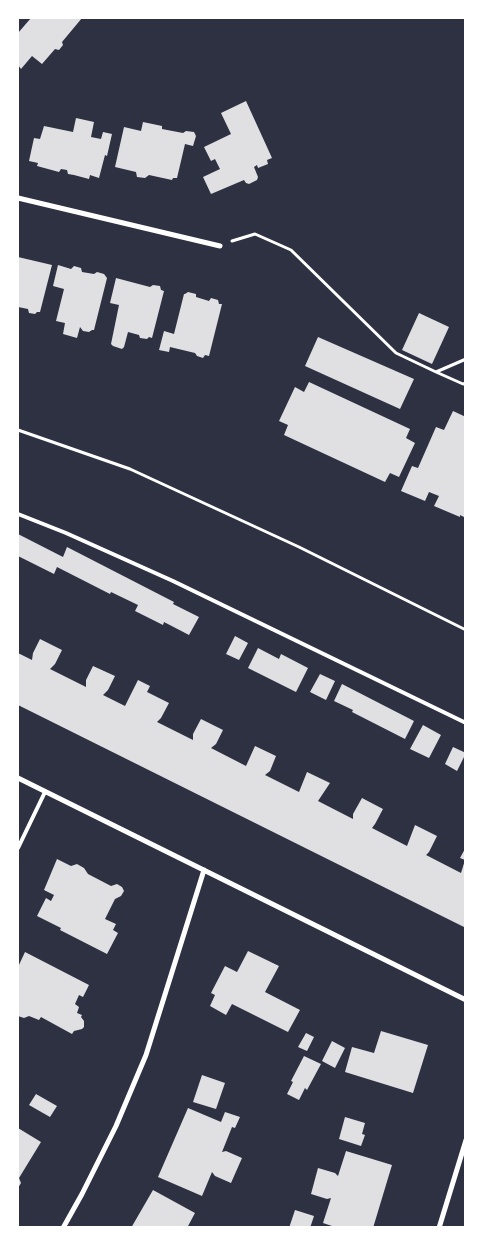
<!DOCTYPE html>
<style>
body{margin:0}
#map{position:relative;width:483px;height:1245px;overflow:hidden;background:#2d3142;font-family:Roboto,sans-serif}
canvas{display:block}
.frame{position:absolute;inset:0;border:19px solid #fff;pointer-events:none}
</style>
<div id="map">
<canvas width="483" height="1245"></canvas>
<div class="frame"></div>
</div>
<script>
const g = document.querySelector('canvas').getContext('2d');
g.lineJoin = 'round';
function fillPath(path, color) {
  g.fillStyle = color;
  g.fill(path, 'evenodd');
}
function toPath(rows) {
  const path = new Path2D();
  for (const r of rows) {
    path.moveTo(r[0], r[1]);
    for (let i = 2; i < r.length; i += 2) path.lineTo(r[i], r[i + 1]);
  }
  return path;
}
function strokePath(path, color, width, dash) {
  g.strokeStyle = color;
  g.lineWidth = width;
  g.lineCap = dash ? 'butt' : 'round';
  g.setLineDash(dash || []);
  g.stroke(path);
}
const building = toPath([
 [31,18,35,19,82,18,62,42,63,45,59,50,55,49,42,64,32,56,21,69,18,65,18,33],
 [246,101,272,158,267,160,268,164,258,168,257,165,254,167,258,177,257,180,249,184,246,183,244,180,211,194,203,177,220,169,215,159,211,161,204,147,231,134,221,113],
 [76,118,94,122,91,137,101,139,103,132,112,134,107,156,105,155,99,178,90,175,89,179,74,175,68,174,67,170,61,169,59,172,37,166,38,163,29,161,34,138,40,139,44,126,73,132],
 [143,122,162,126,162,129,183,133,186,131,194,132,196,136,193,146,185,144,177,178,173,178,172,180,149,175,145,178,137,177,136,172,115,167,124,127,141,131],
 [18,257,52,265,40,312,37,312,35,314,29,313,28,309,18,307],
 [58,265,71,269,74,266,81,268,82,272,94,274,97,272,104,274,107,278,94,330,92,330,89,332,83,331,80,327,77,338,63,334,65,323,56,321,64,289,53,286],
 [116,278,150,287,153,285,160,286,161,290,164,291,152,338,149,337,147,339,140,338,139,335,128,332,124,347,122,349,113,346,111,344,119,305,110,303],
 [188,292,196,294,196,297,209,301,211,298,218,300,219,304,222,304,209,356,205,355,203,358,197,356,195,353,170,347,169,352,159,350,164,331,174,334,184,294,185,294],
 [419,313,449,327,432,364,402,350],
 [318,337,414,379,400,409,305,366],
 [309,382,410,429,406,438,415,443,399,477,390,473,385,482,284,435,288,425,279,421,295,387,304,392],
 [453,411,466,417,466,518,460,515,460,517,434,506,439,496,429,492,425,501,401,491,412,466,418,468,436,427,444,430],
 [18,534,63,557,67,547,174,602,173,604,199,617,189,635,164,622,163,625,135,611,138,605,111,592,110,594,57,567,54,574,18,556],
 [235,636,248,643,239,660,226,654],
 [40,639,62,650,55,664,50,669,86,687,86,680,93,666,115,676,108,690,103,695,125,706,138,680,150,686,147,692,169,703,161,718,157,722,193,740,193,734,201,719,223,730,216,744,211,748,246,766,255,746,276,756,270,771,265,775,299,792,307,772,330,783,318,801,353,819,353,814,362,798,383,809,375,824,372,828,407,846,415,825,437,836,429,852,426,855,461,873,465,860,460,858,466,847,466,928,18,705,18,653,32,660,33,653],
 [258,648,279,659,281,654,308,668,296,692,248,668],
 [320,674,335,681,326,700,310,692],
 [342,684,414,721,405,739,352,712,353,710,334,701],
 [423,725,441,735,429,758,410,749],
 [453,747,466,753,457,771,445,764],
 [57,859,71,866,77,864,84,868,88,874,111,886,117,884,122,887,124,891,121,896,115,899,105,919,116,924,113,930,118,933,107,954,60,930,61,928,37,916,46,898,51,901,54,895,44,890],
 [248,951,279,966,265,992,300,1010,288,1032,232,1004,226,1015,210,1006,215,995,211,993,225,966,237,972],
 [25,952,89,985,83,997,79,995,75,1004,79,1007,77,1013,82,1015,81,1017,84,1021,84,1027,82,1029,74,1031,72,1034,41,1017,39,1020,29,1016,24,1018,18,1016,18,967],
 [381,1031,428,1045,413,1093,345,1072,352,1047,374,1053],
 [306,1033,314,1037,307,1051,298,1047],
 [332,1041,345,1048,335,1068,322,1061],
 [304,1056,321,1064,307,1090,305,1088,299,1100,287,1094,293,1082,291,1081],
 [202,1075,225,1083,216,1109,193,1102],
 [36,1094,57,1106,50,1117,29,1105],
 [188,1108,221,1122,225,1112,240,1117,235,1128,232,1127,222,1152,226,1151,242,1158,231,1183,215,1176,212,1172,202,1196,158,1177],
 [345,1117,365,1123,362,1134,365,1135,361,1146,339,1139],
 [18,1128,41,1142,19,1178,21,1183,18,1188],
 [346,1151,392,1165,373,1228,338,1228,323,1223,331,1198,327,1199,311,1194,318,1168,335,1173,338,1176],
 [153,1190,195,1213,187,1228,131,1228],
 [295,1210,314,1216,310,1228,289,1228]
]);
const path = toPath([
 [232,241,255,234,291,250,396,353,436,372,466,359],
 [436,372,463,384,466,383],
 [18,430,130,469,299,547,466,630]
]);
const service = toPath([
 [18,514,66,533,173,581,466,723],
 [18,848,45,792]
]);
const minor = toPath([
 [18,198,220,246],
 [18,778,466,1000],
 [63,1228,82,1194,116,1126,146,1055,204,870],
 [439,1228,466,1140]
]);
fillPath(building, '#e0e0e3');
strokePath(path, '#fff', 3);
strokePath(service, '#fff', 4);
strokePath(minor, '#fff', 5);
</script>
